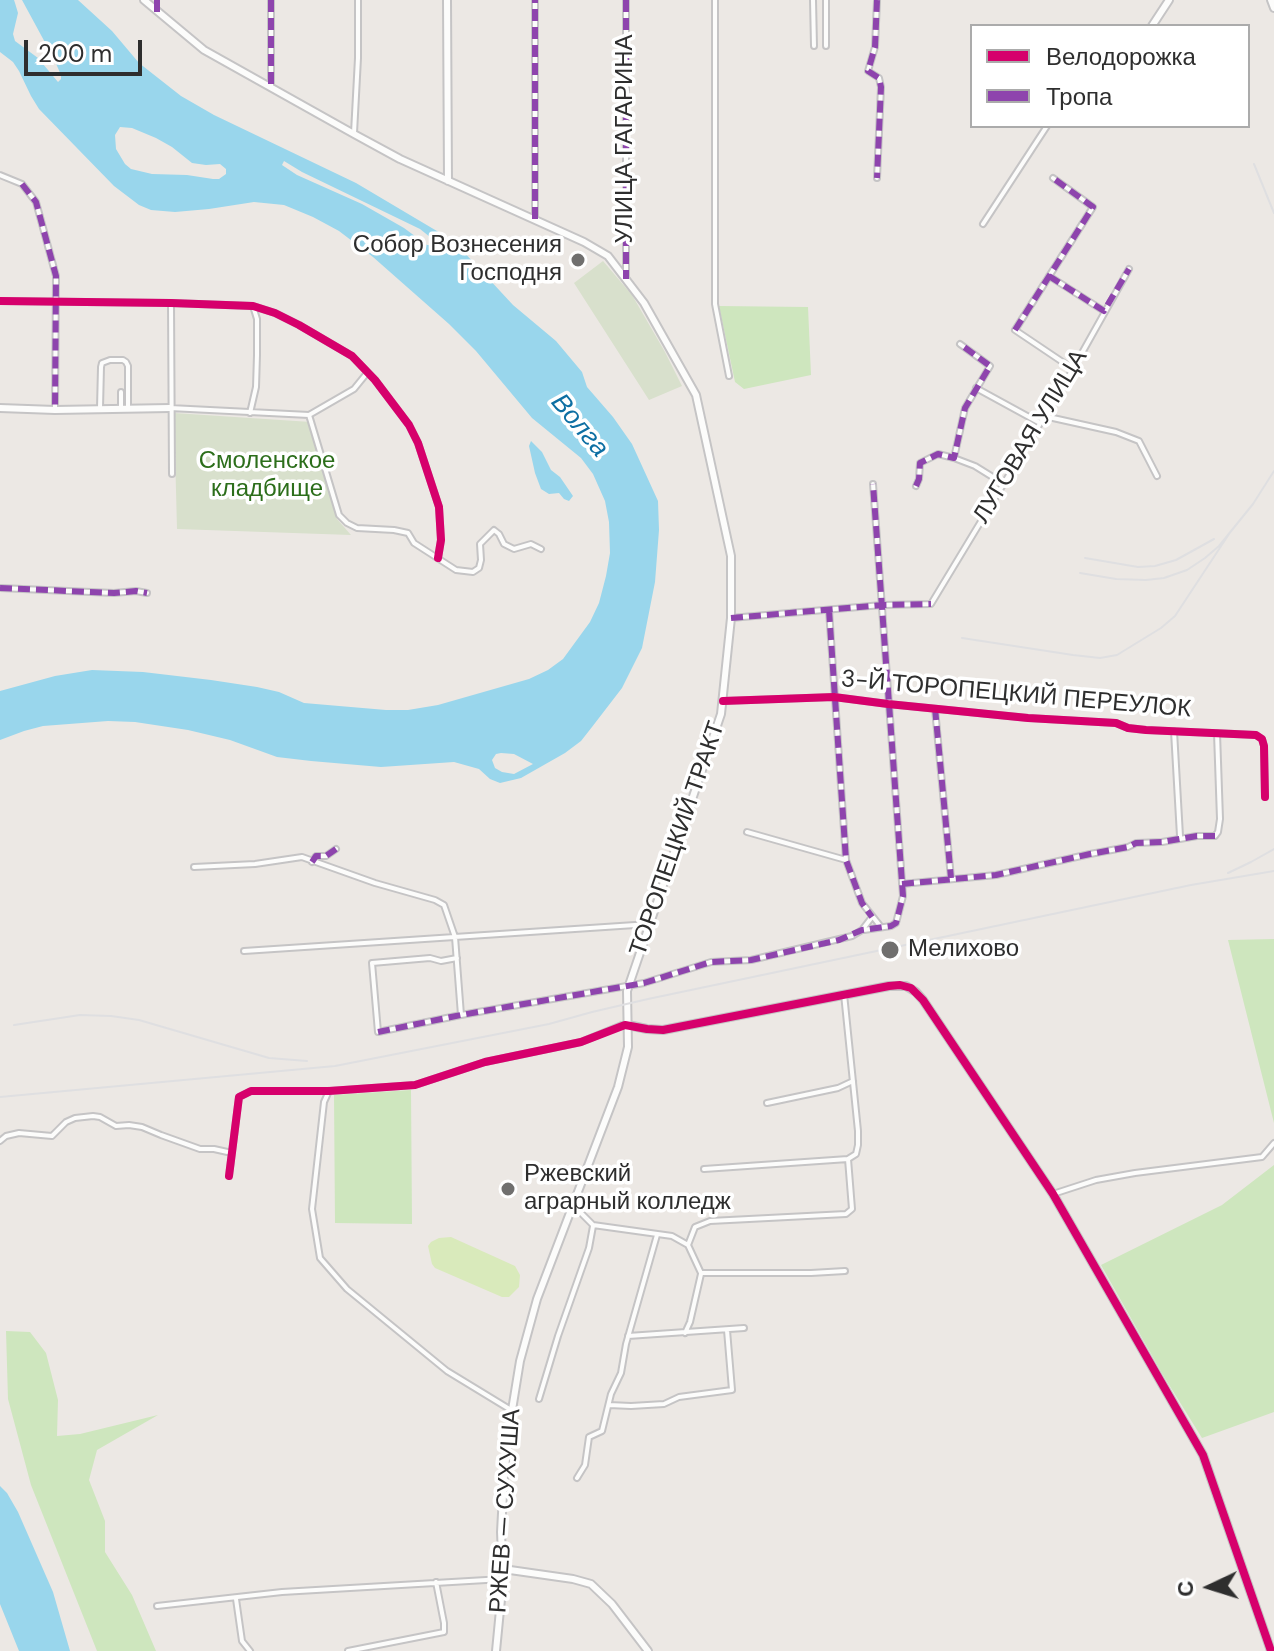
<!DOCTYPE html>
<meta charset="utf-8">
<style>
body{margin:0}
#map{position:relative;width:1274px;height:1651px;overflow:hidden;background:#ece8e4;font-family:"DM Sans",sans-serif}
canvas{display:block}
.legend{position:absolute;left:970px;top:24px;width:280px;height:104px;box-sizing:border-box;background:#fff;border:2px solid #ababab;margin:0;padding:10px 14px;list-style:none;font-size:24px;color:#2e2e2e}
.legend li{display:flex;align-items:center;gap:16px;height:40px}
.legend b{width:40px;border:2px solid #ababab}
.north{position:absolute;left:1170px;top:1547px;width:80px;height:80px;-webkit-text-stroke:6px #fff;paint-order:stroke;rotate:266deg;font-size:22px;font-weight:700;line-height:32px;text-align:center;color:#2e2e2e}
.north::after{content:'';display:block;margin:auto;width:28px;height:36px;background:#2e2e2e;clip-path:polygon(50% 0,100% 100%,50% 72%,0 100%)}
.scale{position:absolute;left:24px;top:40px;width:118px;height:36px;box-sizing:border-box;border:4px solid #2e2e2e;border-top:0;padding-left:10px;font-size:24px;line-height:28px;white-space:nowrap;color:#2e2e2e;-webkit-text-stroke:6px #fff;paint-order:stroke}
</style>
<div id="map">
<canvas width="1274" height="1651"></canvas>
<ul class="legend">
<li><b style="height:10px;background:#d6006c"></b>Велодорожка</li>
<li><b style="height:10px;background:#8e44ad"></b>Тропа</li>
</ul>
<div class="north">С</div>
<div class="scale">200 m</div>
</div>
<script>
const g = document.querySelector('canvas').getContext('2d');
g.lineJoin = 'round';
function fillPath(path, color) {
  g.fillStyle = color;
  g.fill(path, 'evenodd');
}
function toPath(rows) {
  const path = new Path2D();
  for (const r of rows) {
    path.moveTo(r[0], r[1]);
    for (let i = 2; i < r.length; i += 2) path.lineTo(r[i], r[i + 1]);
  }
  return path;
}
function strokePath(path, color, width, dash) {
  g.strokeStyle = color;
  g.lineWidth = width;
  g.lineCap = dash ? 'butt' : 'round';
  g.setLineDash(dash || []);
  g.stroke(path);
}
function label(font, color, halo, rows, align = 'center') {
  g.font = font + ' "DM Sans",sans-serif';
  g.lineWidth = 7;
  g.setLineDash([]);
  g.textBaseline = 'middle';
  g.strokeStyle = halo;
  g.fillStyle = color;
  for (const [text, x, y, turn = 0] of rows) {
    g.save();
    g.translate(x, y);
    g.rotate((+turn || 0) * Math.PI / 180);
    g.textAlign = isNaN(turn) ? turn : align;
    if (halo) g.strokeText(text, 0, 0);
    g.fillText(text, 0, 0);
    g.restore();
  }
}
const green = toPath([
 [719,306,808,307,811,375,744,389,735,382],
 [1274,939,1274,1123,1228,940],
 [411,1090,412,1224,335,1223,334,1095],
 [1274,1165,1274,1412,1202,1438,1163,1375,1101,1265,1222,1205],
 [6,1331,30,1332,46,1353,58,1400,57,1436,80,1434,158,1415,97,1450,89,1480,105,1521,105,1552,132,1595,156,1651,97,1651,31,1485,8,1399]
]);
const cemetery = toPath([
 [603,261,632,295,665,352,682,386,649,400,574,283],
 [174,413,311,422,337,519,351,535,177,529]
]);
const pitch = toPath([
 [451,1237,515,1266,520,1275,519,1287,509,1297,502,1297,435,1268,432,1264,428,1246,431,1242,439,1238]
]);
const water = toPath([
 [0,0,14,0,15,3,18,13,13,34,15,41,38,58,58,82,61,79,61,75,54,59,22,0,78,0,112,31,139,63,181,96,214,115,356,183,447,237,462,250,513,305,556,341,582,372,587,387,613,417,632,444,658,501,659,530,655,582,642,648,622,688,592,727,581,741,565,753,521,778,500,783,490,779,479,769,454,762,381,767,311,761,277,757,230,740,188,730,135,722,108,721,43,726,24,731,0,740,0,691,55,676,92,670,143,672,211,680,257,687,279,692,304,703,386,710,408,710,438,705,529,679,548,670,563,659,590,622,599,603,606,576,610,553,609,522,605,501,593,474,581,458,532,418,476,351,449,324,373,257,339,231,313,217,284,205,254,202,209,209,175,212,151,210,139,205,114,186,39,109,31,96,19,71,13,62,0,52],
 [120,127,132,128,156,138,172,147,192,163,206,165,220,164,226,169,226,174,219,179,213,179,187,175,152,174,131,169,125,164,116,149,115,135],
 [284,161,302,172,420,229,430,237,434,243,433,245,427,245,404,228,362,204,297,175,282,165],
 [501,753,514,754,533,764,514,774,502,772,495,768,492,760,496,754],
 [531,441,542,452,551,470,560,477,573,496,569,501,564,499,559,493,549,494,541,489,535,473,529,446],
 [0,1486,7,1493,18,1512,53,1592,70,1651,19,1651,0,1604]
]);
const street = toPath([
 [271,0,271,86],
 [626,0,626,278],
 [715,0,715,304,729,376],
 [813,0,814,46],
 [877,0,875,47,868,71,879,78,881,87,877,178],
 [826,46,826,0],
 [354,133,358,58,358,0],
 [0,175,22,184,36,202,56,276,55,410],
 [1053,178,1093,207,1015,330,1073,369],
 [535,219,535,0],
 [983,224,1047,126],
 [1049,276,1104,311],
 [0,301,171,303,253,306,275,313,299,325,352,356,375,380,409,425,418,443,439,507,441,540,438,558],
 [171,303,172,474],
 [976,388,1040,423],
 [100,408,101,367,102,363,110,360,123,360,126,362,128,366,128,408],
 [121,408,121,392],
 [170,408,309,415],
 [250,413,256,387,257,355,257,319,253,306],
 [309,415,339,515,347,523,357,528,394,530,408,533,414,543,456,570,473,572,479,568,481,560,480,544,494,530,499,534,504,544,514,549,531,544,541,549],
 [309,415,354,389,367,373],
 [1044,416,1116,432,1139,441,1157,476],
 [954,458,975,466,1004,484],
 [916,486,919,479,920,463,938,454,954,458,965,408,990,366,960,344],
 [0,588,114,593,136,591,147,593],
 [829,610,846,860,862,903,881,927],
 [731,618,882,605,931,604,1073,369,1129,269],
 [723,701,834,697,888,704,1028,718,1116,723,1128,728,1146,730,1256,735,1262,739,1264,746,1265,797],
 [935,709,951,878],
 [1174,731,1180,836],
 [747,832,846,860],
 [312,862,316,856,326,856,336,849],
 [194,867,255,864,302,857,375,883,435,900,444,905,455,937,461,1015],
 [902,884,996,875,1090,854,1128,847,1136,843,1162,842,1197,836,1215,836,1218,832,1220,819,1217,733],
 [864,930,891,926,896,923,903,896,873,484],
 [244,951,650,924],
 [457,958,441,961,430,958,372,963,378,1032,461,1015,644,983,711,962,751,960,852,936,862,930,872,917],
 [329,1091,324,1102,312,1209,320,1258,347,1289,447,1371,511,1410],
 [767,1103,838,1088,853,1081],
 [0,1141,6,1136,19,1133,52,1136,66,1122,75,1118,93,1116,100,1117,116,1126,129,1125,142,1127,161,1135,200,1149,214,1149,232,1153],
 [704,1169,848,1159,856,1154,858,1145,858,1131,844,994],
 [229,1176,239,1097,251,1091,329,1091,415,1085,485,1062,581,1042,622,1025,628,1025],
 [1053,1194,1096,1180,1135,1173,1262,1157,1274,1143],
 [573,1205,593,1225,672,1236,688,1245,701,1273,811,1273,845,1271],
 [688,1245,695,1227,710,1221,846,1214,852,1209,848,1159],
 [685,1333,690,1322,701,1274],
 [628,1336,744,1328],
 [539,1399,558,1336,589,1248,593,1226],
 [609,1405,631,1406,664,1404,679,1397,732,1390,727,1330],
 [577,1478,585,1465,589,1437,602,1431,611,1394,621,1373,626,1344,657,1235],
 [236,1599,242,1641,250,1651],
 [157,1606,282,1592,503,1579],
 [348,1651,444,1632,444,1623,436,1582]
]);
const secondary = toPath([
 [144,0,204,50,354,134,400,159,584,242,608,256,644,303,696,395,731,556,731,618,721,714,627,991,628,1047,618,1087,537,1299,520,1361,512,1410,504,1476,501,1532,503,1579,496,1651],
 [447,0,448,181],
 [1271,0,1274,8],
 [1152,26,1169,0],
 [0,408,55,410,170,408],
 [628,1025,647,1029,663,1030,889,986,906,986,916,992,923,1000,1053,1194,1203,1455,1271,1651],
 [503,1569,573,1579,591,1584,612,1604,648,1651]
]);
const rail = toPath([
 [1254,164,1274,213],
 [1085,558,1138,567,1155,566,1176,560,1214,539],
 [1080,573,1116,579,1146,580,1164,578,1187,570,1205,558,1219,546,1253,504,1274,471],
 [962,638,1073,655,1100,658,1117,655,1161,628,1175,616,1231,531],
 [1228,873,1251,862,1274,849],
 [14,1025,80,1015,111,1016,139,1020,269,1058,307,1061],
 [0,1097,335,1066,549,1024,592,1012,648,999,1191,885,1274,871]
]);
const quiet = toPath([
 [271,0,271,88],
 [626,0,626,279],
 [877,0,875,47,868,71,879,78,881,87,877,178],
 [157,12,157,0],
 [22,184,36,202,56,276,55,410],
 [535,219,535,0],
 [1049,276,1104,311,1129,269],
 [1015,330,1093,207,1053,178],
 [916,486,919,479,920,463,938,454,954,458,965,408,990,366,960,344],
 [0,588,114,593,136,591,147,593],
 [829,610,846,860,862,903,872,917],
 [731,618,882,605,931,604],
 [935,708,951,878],
 [312,862,316,856,326,856,336,849],
 [902,884,996,875,1090,854,1128,847,1136,843,1162,842,1197,836,1215,836],
 [378,1032,461,1015,644,983,711,962,751,960,839,940,862,930,891,926,896,923,903,896,873,484]
]);
const cycleway = toPath([
 [0,301,171,303,253,306,275,313,299,325,352,356,375,380,409,425,418,443,439,507,441,540,438,558],
 [723,701,834,697,888,704,1028,718,1116,723,1128,728,1146,730,1256,735,1262,739,1264,746,1265,797],
 [229,1176,239,1097,251,1091,329,1091,415,1085,485,1062,581,1042,625,1025,647,1029,663,1030,889,986,900,985,911,988,923,1000,1053,1194,1203,1455,1271,1651]
]);
const markers = [
 [578,260,8,"#706f6e"],
 [890,950,10,"#706f6e"],
 [508,1189,8,"#706f6e"]
];
const streetNames = [
 ["УЛИЦА ГАГАРИНА",626,139,-90],
 ["ЛУГОВАЯ УЛИЦА",1031,437,-59],
 ["3-Й ТОРОПЕЦКИЙ ПЕРЕУЛОК",1016,695,5],
 ["ТОРОПЕЦКИЙ ТРАКТ",678,839,-71],
 ["РЖЕВ — СУХУША",506,1511,-86]
];
const poiNames = [
 ["Собор Вознесения",562,246,"right"],
 ["Господня",562,274,"right"],
 ["Мелихово",908,950],
 ["Ржевский",524,1175],
 ["аграрный колледж",524,1203]
];
const parkNames = [
 ["Смоленское",267,462],
 ["кладбище",267,490]
];
const waterNames = [
 ["Волга",579,426,50]
];
fillPath(green, '#cee6be');
fillPath(cemetery, '#d8e0cc');
fillPath(pitch, '#d9eabb');
fillPath(water, '#99d6ec');
strokePath(street, '#c5c4c5', 8);
strokePath(secondary, '#c5c4c5', 10);
strokePath(street, '#fcfcfb', 4);
strokePath(secondary, '#fcfcfb', 6);
strokePath(rail, '#dfdfe1', 2);
strokePath(quiet, '#8e44ad', 6, [12, 6]);
strokePath(cycleway, '#d6006c', 8);
for (const [x, y, r, color] of markers) {
  const dot = new Path2D();
  dot.arc(x, y, r, 0, 2 * Math.PI);
  g.fillStyle = color;
  g.fill(dot);
  strokePath(dot, '#fff', 3);
}
label('24px', '#2e2e2e', '#fff', streetNames);
label('24px', '#2e2e2e', '#fff', poiNames, 'left');
label('24px', '#2c6e1b', '#fff', parkNames);
label('italic 26px', '#0d6fa3', '#fff', waterNames);
</script>
